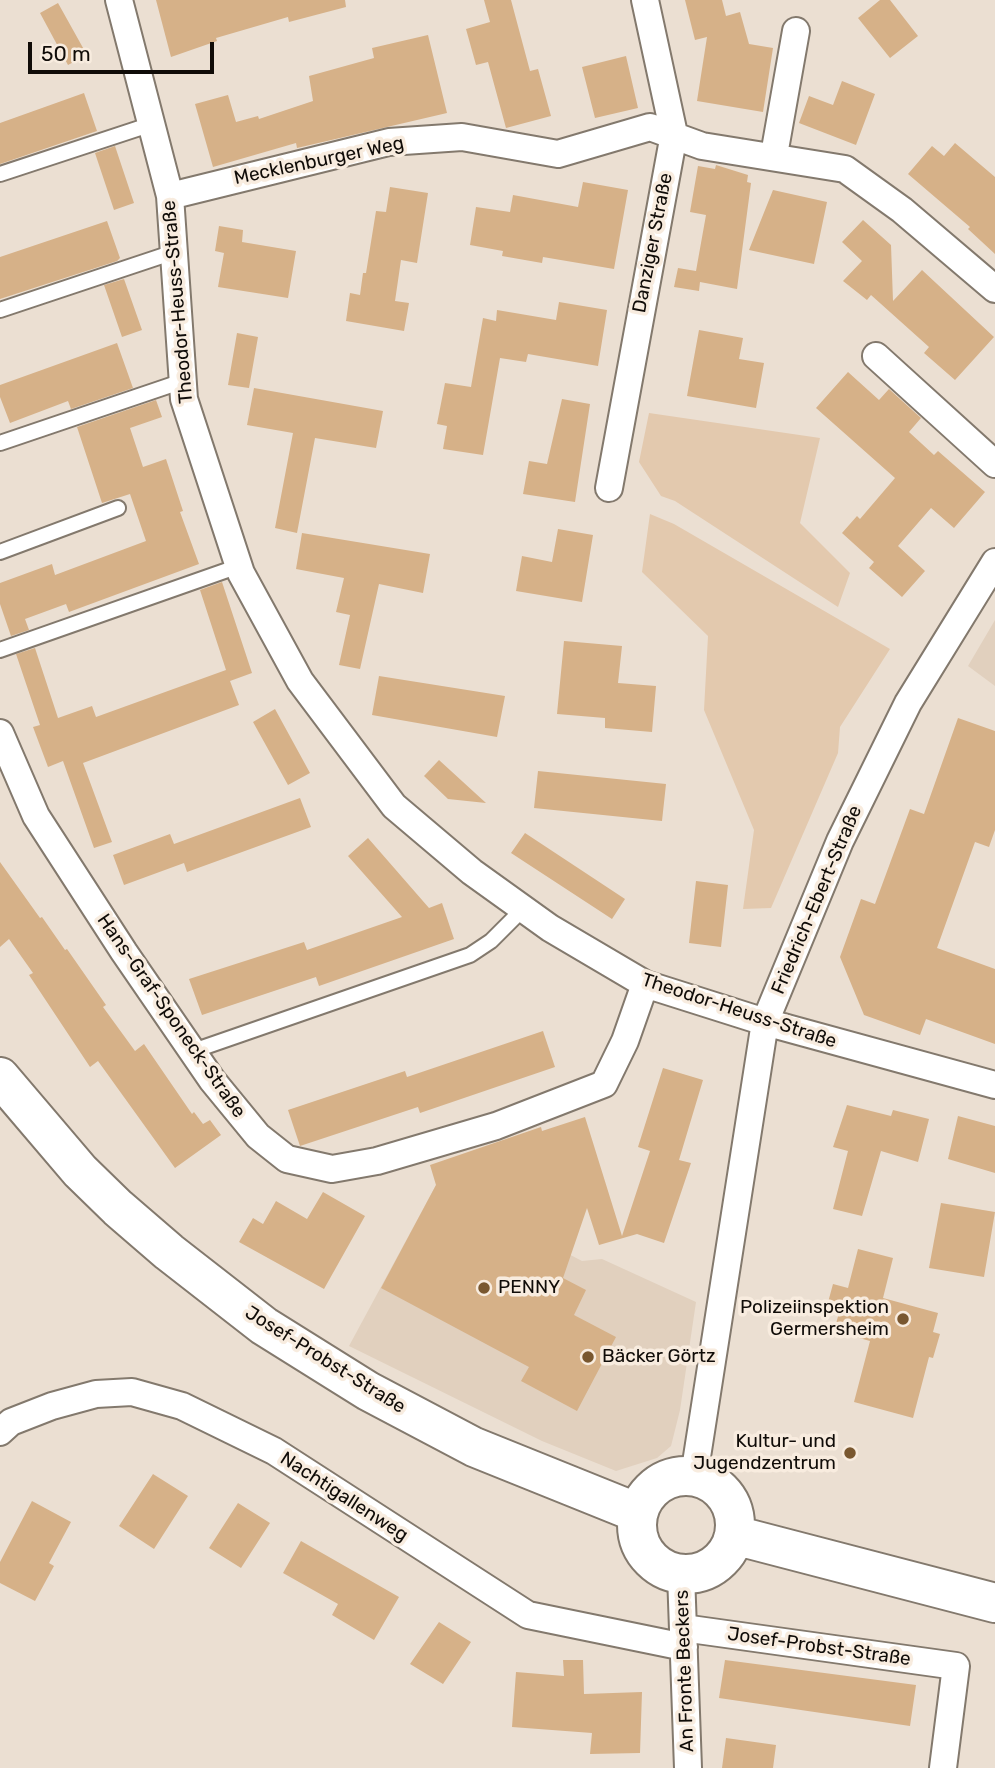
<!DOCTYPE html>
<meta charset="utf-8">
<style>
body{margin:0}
#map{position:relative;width:995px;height:1768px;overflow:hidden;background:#ebdfd2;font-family:Rubik,sans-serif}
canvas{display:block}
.scale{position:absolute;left:28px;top:42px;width:186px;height:32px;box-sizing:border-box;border:4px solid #100c08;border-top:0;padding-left:9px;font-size:21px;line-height:24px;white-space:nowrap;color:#100c08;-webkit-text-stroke:5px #f8ecdf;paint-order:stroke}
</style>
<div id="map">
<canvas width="995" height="1768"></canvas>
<div class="scale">50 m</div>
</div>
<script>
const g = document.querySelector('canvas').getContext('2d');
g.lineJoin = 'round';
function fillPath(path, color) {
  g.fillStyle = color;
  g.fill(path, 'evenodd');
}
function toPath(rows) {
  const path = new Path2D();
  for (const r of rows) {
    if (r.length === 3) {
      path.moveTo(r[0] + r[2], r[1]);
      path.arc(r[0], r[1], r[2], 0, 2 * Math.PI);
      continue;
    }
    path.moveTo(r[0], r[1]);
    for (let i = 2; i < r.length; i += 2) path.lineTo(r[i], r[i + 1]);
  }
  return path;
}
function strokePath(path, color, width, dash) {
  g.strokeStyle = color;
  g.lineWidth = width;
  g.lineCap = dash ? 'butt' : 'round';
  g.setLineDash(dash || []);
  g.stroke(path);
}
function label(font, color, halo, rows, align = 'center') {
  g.font = font + ' Rubik,sans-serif';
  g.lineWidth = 7;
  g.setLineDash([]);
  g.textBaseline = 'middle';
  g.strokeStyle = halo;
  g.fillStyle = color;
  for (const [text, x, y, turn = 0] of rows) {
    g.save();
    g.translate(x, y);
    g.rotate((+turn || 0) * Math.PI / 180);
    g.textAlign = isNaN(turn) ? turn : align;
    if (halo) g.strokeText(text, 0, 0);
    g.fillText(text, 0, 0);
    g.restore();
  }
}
const built = toPath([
 [995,620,995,686,968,666],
 [436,1185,582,1261,602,1259,696,1302,680,1410,671,1446,657,1458,616,1471,542,1441,349,1346]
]);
const green = toPath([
 [649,413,820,438,800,523,850,573,838,607,675,501,661,496,639,462],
 [650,514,674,524,890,649,840,727,838,753,771,908,743,909,754,830,704,710,708,636,642,572]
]);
const building = toPath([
 [156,0,345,0,346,7,289,22,288,17,216,38,217,41,171,57],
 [484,0,511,0,530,71,538,69,551,116,506,128,488,62,476,65,466,29,490,22],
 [685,0,722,0,726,16,740,12,749,44,773,48,763,112,697,101,707,37,695,40],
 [880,0,890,0,918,36,890,58,858,18],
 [58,3,87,55,68,65,40,13],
 [428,35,447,113,297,148,296,143,213,167,195,104,228,95,236,122,258,116,259,119,313,101,309,76,374,58,372,48],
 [626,56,638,108,595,118,582,67],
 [842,81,875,94,856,145,799,123,809,96,833,105],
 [84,93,97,131,0,164,0,123],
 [955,143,995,177,995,254,968,229,970,227,908,174,932,146,944,156],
 [115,146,134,203,114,210,95,153],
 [716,165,748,175,747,182,751,183,737,289,700,282,699,291,674,287,678,268,696,271,706,215,690,212,698,166,715,169],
 [583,182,628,190,614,269,543,257,542,263,502,256,503,251,470,245,476,207,510,212,513,195,578,207],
 [390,187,428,193,417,263,401,260,395,301,409,303,404,331,346,321,350,293,360,295,363,273,366,273,376,211,386,212],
 [773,190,827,202,814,264,749,250],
 [863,220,891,245,893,301,922,270,994,337,955,380,924,353,929,347,871,295,867,300,843,281,862,261,842,242],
 [107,221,120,258,117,261,0,299,0,257],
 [219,226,243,230,242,242,296,251,288,298,218,287,224,253,215,251],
 [124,279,142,330,122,337,104,285],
 [559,302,607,310,598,366,528,354,526,362,500,358,483,455,443,449,447,426,437,424,445,383,471,387,483,318,496,321,497,310,556,320],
 [699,330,743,338,739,359,764,363,756,408,687,396],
 [237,333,258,337,249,388,228,385],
 [117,343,133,388,71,409,68,401,10,423,0,397,0,385],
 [848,372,879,400,889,389,921,418,909,432,934,455,938,451,985,492,954,528,931,508,898,546,925,571,902,597,869,568,874,562,842,533,857,516,860,519,895,478,816,408],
 [254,388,383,411,376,448,315,438,297,533,275,528,293,433,247,425],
 [562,399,590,404,575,502,523,494,529,461,547,464],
 [156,400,162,417,130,428,143,467,166,459,183,511,180,512,199,564,69,612,66,604,25,619,29,630,11,636,0,604,0,583,52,564,55,575,146,541,130,494,102,503,77,427],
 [558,529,593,535,582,602,516,591,522,556,552,562],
 [302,533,430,554,423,593,379,584,360,669,339,665,350,615,336,612,344,578,296,569],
 [222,582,252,673,230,681,239,705,83,763,112,842,94,848,63,761,48,767,33,727,40,725,16,654,35,648,58,718,92,706,96,717,226,670,200,590],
 [564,641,622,646,618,683,656,686,652,732,605,728,605,718,557,714],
 [379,676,505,696,497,737,372,715],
 [275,709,310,773,288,785,253,722],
 [958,718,995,731,995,830,989,847,975,842,937,948,995,969,995,1044,926,1019,920,1035,864,1015,840,957,861,899,875,904,910,809,924,814],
 [439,760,486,803,448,799,424,776],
 [538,771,666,784,662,821,534,808],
 [300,798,311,827,187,872,184,863,124,885,113,855,170,834,174,844],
 [525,833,625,899,612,919,511,853],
 [368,838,429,908,442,903,454,939,319,986,316,977,202,1015,189,979,304,942,307,950,402,917,348,856],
 [0,862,40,918,42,917,65,950,67,949,106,1005,103,1007,135,1051,144,1044,192,1114,194,1112,203,1124,210,1120,221,1135,175,1168,98,1061,90,1067,29,975,33,973,9,939,0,947],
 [696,881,728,885,721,947,689,943],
 [543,1031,555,1067,420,1113,418,1107,300,1146,288,1110,405,1071,407,1077],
 [663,1068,703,1080,679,1160,691,1163,664,1243,637,1234,599,1245,587,1208,563,1278,586,1290,574,1315,616,1337,577,1411,521,1381,529,1367,381,1288,436,1185,430,1165,541,1127,542,1131,585,1117,622,1236,650,1151,638,1147],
 [847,1105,891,1116,893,1110,929,1119,918,1162,881,1151,862,1216,833,1209,848,1151,833,1147],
 [958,1116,995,1126,995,1173,948,1159],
 [323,1192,365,1216,324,1289,239,1242,253,1218,263,1224,276,1201,307,1219],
 [941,1203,995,1212,984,1277,929,1268],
 [858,1249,893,1258,883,1298,938,1313,933,1332,940,1334,933,1358,929,1357,913,1418,854,1402,870,1341,834,1331,840,1309,827,1306,833,1284,848,1288],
 [153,1474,188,1496,154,1549,119,1526],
 [32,1501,71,1522,49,1563,54,1566,35,1601,0,1583,0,1562],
 [238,1503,270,1523,241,1568,209,1548],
 [301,1541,399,1597,374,1640,332,1615,338,1604,283,1573],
 [439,1622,471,1642,443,1684,410,1664],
 [563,1660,583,1660,584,1694,642,1692,640,1753,590,1754,592,1733,512,1727,516,1672,564,1676],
 [725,1660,916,1685,910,1726,719,1698],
 [726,1738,776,1745,773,1768,722,1768]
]);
const service = toPath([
 [0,174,152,124],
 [0,310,174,252],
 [0,443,183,381],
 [0,552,118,508],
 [0,650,239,566],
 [193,1051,470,955,491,941,523,909]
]);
const minor = toPath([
 [119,0,170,196,184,399,241,573,300,681,394,806,472,872,550,928,645,984,765,1022,995,1085],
 [774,155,796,31],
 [170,196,389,142,462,137,558,154,650,127,702,146,845,169,902,210,995,289],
 [876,356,995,464],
 [609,488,674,134,645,0],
 [0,733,36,816,124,952,212,1080,258,1136,287,1159,332,1169,377,1161,496,1126,604,1084,625,1041,645,984],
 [0,1432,11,1422,52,1406,96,1394,132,1392,182,1406,274,1451,528,1615,684,1647],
 [694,1476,765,1022,840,841,908,703,995,562],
 [681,1574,688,1768],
 [683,1628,956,1666,943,1768]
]);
const secondary = toPath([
 [0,1077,80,1171,118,1208,169,1252,264,1326,368,1391,474,1447,638,1513],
 [686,1525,49],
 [734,1535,995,1603]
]);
const markers = [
 [484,1288,7,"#79572f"],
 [903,1319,7,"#79572f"],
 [588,1357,7,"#79572f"],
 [850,1453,7,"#79572f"]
];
const streetNames = [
 ["Mecklenburger Weg",319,161,-12],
 ["Danziger Straße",653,243,-79],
 ["Theodor-Heuss-Straße",178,302,-95],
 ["Friedrich-Ebert-Straße",817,900,-67],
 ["Theodor-Heuss-Straße",739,1011,18],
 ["Hans-Graf-Sponeck-Straße",171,1016,55],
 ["Josef-Probst-Straße",325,1360,32],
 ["Nachtigallenweg",344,1497,33],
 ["Josef-Probst-Straße",819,1647,8],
 ["An Fronte Beckers",685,1671,-92]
];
const poiNames = [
 ["PENNY",498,1288],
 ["Polizeiinspektion",889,1308,"right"],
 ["Germersheim",889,1330,"right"],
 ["Bäcker Görtz",602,1357],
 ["Kultur- und",836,1442,"right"],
 ["Jugendzentrum",836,1464,"right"]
];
fillPath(built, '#e1d0be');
fillPath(green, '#e3c9ae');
fillPath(building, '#d6b188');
strokePath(service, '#83796d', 18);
strokePath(minor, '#83796d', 30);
strokePath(secondary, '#83796d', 42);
strokePath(service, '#fff', 14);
strokePath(minor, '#fff', 26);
strokePath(secondary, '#fff', 38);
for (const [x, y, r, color] of markers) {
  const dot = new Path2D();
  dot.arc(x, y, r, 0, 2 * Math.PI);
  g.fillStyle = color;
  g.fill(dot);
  strokePath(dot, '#f8ecdf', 2.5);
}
label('19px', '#100c08', '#f8ecdf', streetNames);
label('19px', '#100c08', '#f8ecdf', poiNames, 'left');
</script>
